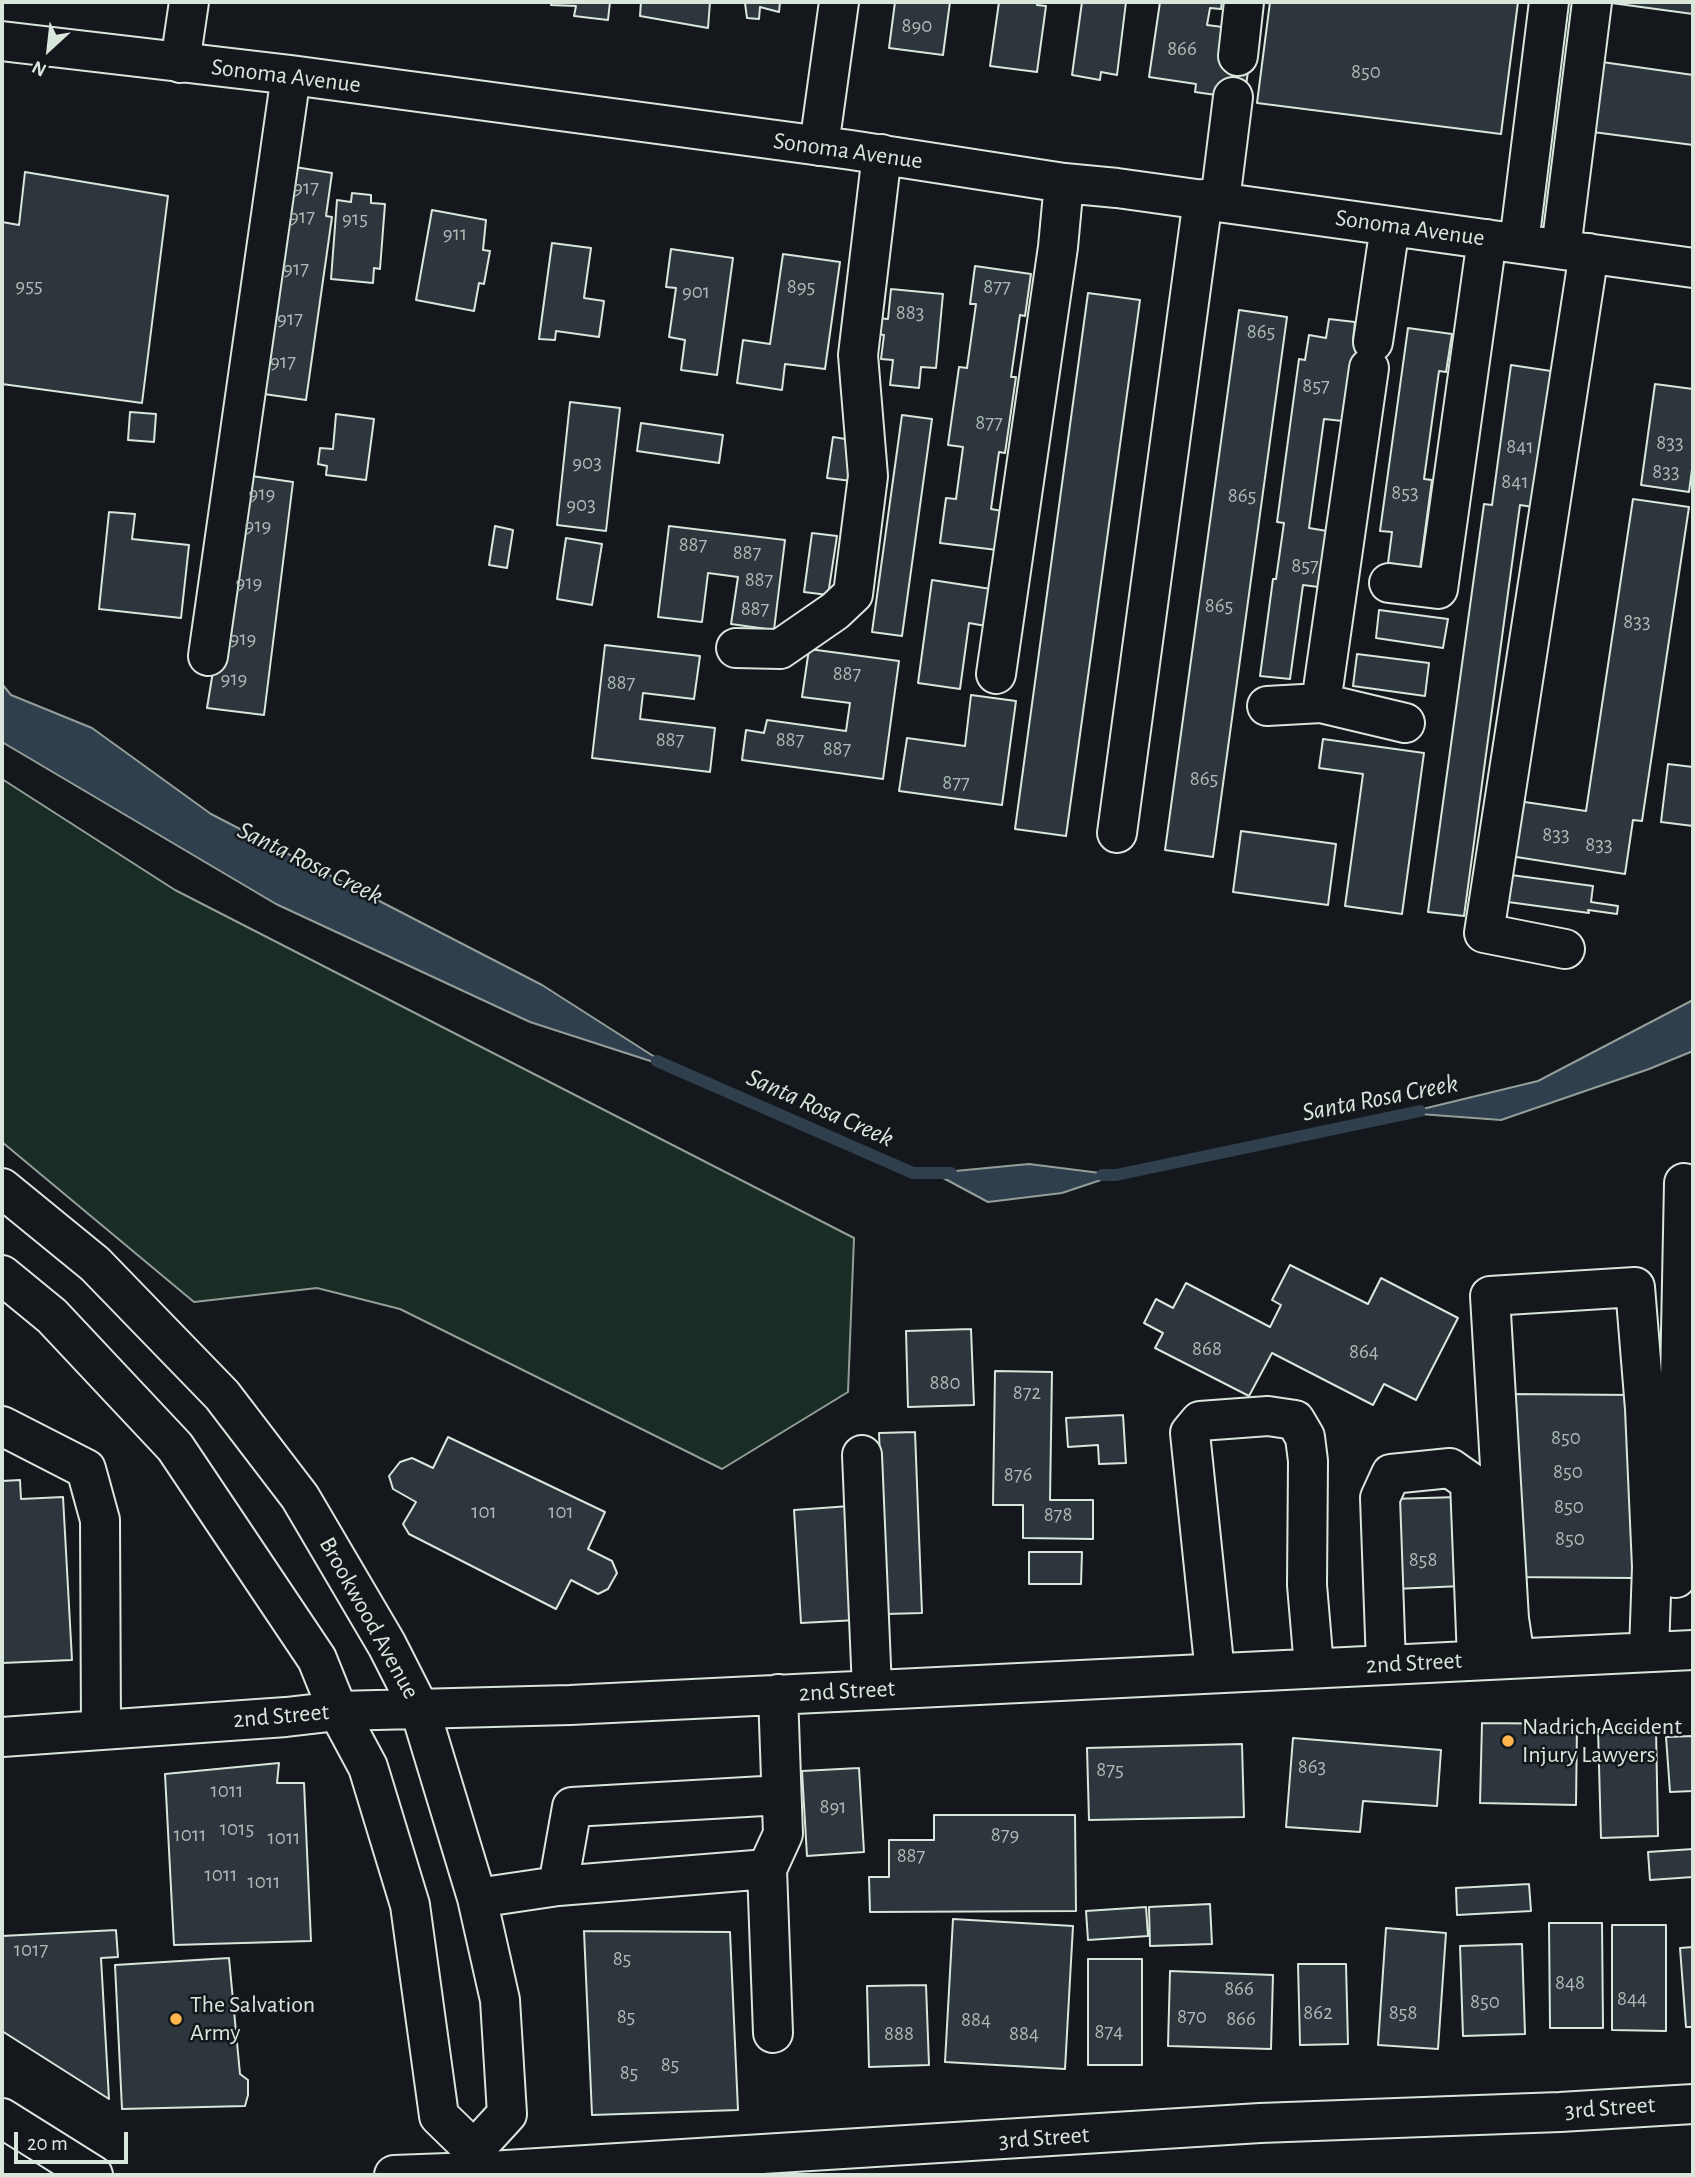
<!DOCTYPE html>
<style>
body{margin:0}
#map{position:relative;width:1695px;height:2177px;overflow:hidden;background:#14181c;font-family:"Alegreya Sans",sans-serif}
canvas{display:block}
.frame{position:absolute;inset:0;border:4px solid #d8e6dc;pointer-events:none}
.north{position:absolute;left:14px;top:14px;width:70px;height:70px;-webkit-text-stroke:5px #14181c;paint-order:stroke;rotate:207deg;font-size:19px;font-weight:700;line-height:28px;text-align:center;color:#d8e6dc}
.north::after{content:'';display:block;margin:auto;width:24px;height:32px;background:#d8e6dc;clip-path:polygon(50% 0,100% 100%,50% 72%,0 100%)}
.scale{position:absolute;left:14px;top:2132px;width:114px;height:32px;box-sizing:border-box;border:4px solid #d8e6dc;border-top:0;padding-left:9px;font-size:21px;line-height:24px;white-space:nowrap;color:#d8e6dc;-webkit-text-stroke:5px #14181c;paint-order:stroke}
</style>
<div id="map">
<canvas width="1695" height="2177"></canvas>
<div class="frame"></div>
<div class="north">N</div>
<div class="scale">20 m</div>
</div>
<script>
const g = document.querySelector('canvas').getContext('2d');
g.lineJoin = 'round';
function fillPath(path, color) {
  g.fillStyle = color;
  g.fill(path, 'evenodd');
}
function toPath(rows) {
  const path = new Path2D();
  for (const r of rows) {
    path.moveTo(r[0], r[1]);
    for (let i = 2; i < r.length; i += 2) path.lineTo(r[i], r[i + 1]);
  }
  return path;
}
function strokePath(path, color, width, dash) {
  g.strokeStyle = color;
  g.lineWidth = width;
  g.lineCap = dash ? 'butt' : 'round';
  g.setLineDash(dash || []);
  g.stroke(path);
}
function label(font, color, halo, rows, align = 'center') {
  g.font = font + ' "Alegreya Sans",sans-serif';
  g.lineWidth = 5;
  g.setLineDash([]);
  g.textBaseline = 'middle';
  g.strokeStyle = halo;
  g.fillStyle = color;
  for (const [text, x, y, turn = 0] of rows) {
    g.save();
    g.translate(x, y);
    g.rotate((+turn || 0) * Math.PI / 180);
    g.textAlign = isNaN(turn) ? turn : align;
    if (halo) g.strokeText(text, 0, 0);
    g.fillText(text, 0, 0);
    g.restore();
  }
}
const green = toPath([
 [2,779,175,890,854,1238,848,1392,722,1469,400,1309,317,1288,194,1302,2,1142,2,779]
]);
const water = toPath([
 [2,684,11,695,92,728,211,814,542,985,672,1068,530,1022,276,904,2,742,2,684],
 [1693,1000,1693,1051,1649,1069,1501,1120,1406,1113,1538,1081,1693,1000],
 [1029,1164,1116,1175,1062,1193,988,1202,934,1173,1029,1164]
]);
const stream = toPath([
 [657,1061,913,1173,951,1173],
 [1102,1175,1116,1175,1420,1111]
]);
const building = toPath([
 [552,2,610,2,608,20,574,16,576,6,551,5,552,2],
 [641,2,710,2,708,28,640,16,641,2],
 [736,2,780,2,779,12,760,7,759,19,747,18,745,3,736,2],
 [895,2,950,2,943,55,889,48,895,2],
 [999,2,1038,2,1037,5,1046,6,1037,72,990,66,999,2],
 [1082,2,1126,2,1117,75,1101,72,1100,80,1072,75,1082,2],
 [1160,2,1222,2,1221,9,1210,8,1207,25,1230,28,1250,58,1244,99,1195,92,1196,84,1149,77,1160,2],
 [1270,2,1518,2,1501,134,1257,103,1270,2],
 [1604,2,1693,2,1693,14,1604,2],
 [1595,61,1693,75,1693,145,1585,131,1595,61],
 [289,166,332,173,326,216,332,217,306,400,257,393,289,166],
 [25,172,168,196,142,403,2,384,2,222,19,225,25,172],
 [352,193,371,195,371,203,385,204,380,269,374,268,373,283,331,279,337,200,351,202,352,193],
 [432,210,486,220,483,250,490,251,484,284,479,283,474,311,416,300,432,210],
 [552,243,591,248,584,298,604,301,599,337,556,331,555,340,539,339,552,243],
 [671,249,733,258,717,375,681,370,685,340,669,337,676,288,666,287,671,249],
 [783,254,840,262,825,369,785,364,782,390,737,383,743,340,770,344,783,254],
 [975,266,1031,274,1025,316,1020,315,1011,377,1016,377,1005,453,999,452,991,509,1002,511,997,550,940,543,946,498,956,499,963,447,948,445,959,367,967,368,976,304,970,304,975,266],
 [891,289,943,294,936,368,921,367,919,388,890,385,893,360,881,359,884,335,876,334,877,318,888,319,891,289],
 [1088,293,1140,300,1066,836,1015,829,1088,293],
 [1239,310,1287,317,1213,857,1165,850,1239,310],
 [1329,319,1355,322,1353,340,1387,344,1383,370,1343,421,1324,419,1309,528,1333,532,1326,588,1303,585,1290,679,1260,676,1273,579,1276,579,1284,523,1277,522,1299,359,1305,360,1309,335,1326,338,1329,319],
 [1408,328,1452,334,1446,372,1439,371,1424,479,1432,480,1420,568,1388,563,1392,532,1380,531,1408,328],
 [1511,365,1551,371,1533,507,1520,505,1464,916,1428,912,1484,504,1492,505,1511,365],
 [1655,384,1693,389,1693,462,1689,492,1641,485,1655,384],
 [570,402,620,408,606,531,557,525,570,402],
 [130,412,156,414,154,442,128,440,130,412],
 [336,414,374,419,366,480,326,475,327,466,318,464,320,448,333,449,336,414],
 [902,415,932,419,902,636,872,632,902,415],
 [641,423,723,435,719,463,637,451,641,423],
 [833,437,858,441,852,481,827,478,833,437],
 [245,475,293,482,264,715,207,708,245,475],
 [1633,499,1689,507,1642,821,1633,820,1625,874,1510,856,1518,801,1586,811,1633,499],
 [109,512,135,514,132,539,189,545,181,618,99,609,109,512],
 [495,526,513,530,507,568,489,565,495,526],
 [669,526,785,540,774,630,731,624,738,577,708,573,702,622,658,617,669,526],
 [812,533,837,536,828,595,804,592,812,533],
 [566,538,602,544,592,605,557,599,566,538],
 [932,580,991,589,986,626,969,623,960,689,918,683,932,580],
 [1379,610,1448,619,1443,648,1376,638,1379,610],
 [605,645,700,656,694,699,643,693,640,719,715,728,710,772,592,758,605,645],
 [809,649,899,661,883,779,742,760,746,730,764,733,767,720,846,731,850,703,802,697,809,649],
 [1357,654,1429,663,1425,696,1353,686,1357,654],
 [971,695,1016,701,1002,805,899,791,907,738,965,746,971,695],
 [1323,739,1424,753,1402,914,1345,906,1363,774,1319,768,1323,739],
 [1668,764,1693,767,1693,826,1661,822,1668,764],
 [1241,831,1336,844,1328,905,1233,892,1241,831],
 [1511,875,1593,886,1591,902,1618,906,1617,914,1588,910,1589,913,1508,902,1511,875],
 [1290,1265,1368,1304,1381,1278,1458,1318,1416,1400,1384,1384,1373,1405,1272,1353,1249,1396,1155,1348,1163,1333,1144,1323,1156,1299,1173,1308,1186,1283,1270,1327,1281,1305,1272,1300,1290,1265],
 [971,1329,974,1405,908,1407,906,1331,971,1329],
 [995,1371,1052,1372,1050,1500,1093,1500,1093,1539,1023,1538,1023,1505,993,1505,995,1371],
 [1511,1394,1633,1395,1632,1578,1511,1577,1511,1394],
 [1123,1415,1126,1463,1099,1464,1098,1445,1068,1447,1066,1418,1123,1415],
 [915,1432,922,1613,886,1614,879,1433,915,1432],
 [448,1437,605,1512,588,1549,612,1561,617,1573,608,1589,598,1594,571,1580,556,1609,409,1534,403,1524,416,1502,393,1489,389,1476,400,1462,412,1458,433,1468,448,1437],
 [20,1480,21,1499,63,1497,72,1660,2,1663,2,1481,20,1480],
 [1458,1497,1462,1586,1394,1589,1391,1499,1458,1497],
 [850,1506,857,1620,801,1623,794,1510,850,1506],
 [1029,1552,1082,1552,1081,1584,1029,1584,1029,1552],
 [1482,1723,1577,1724,1576,1805,1480,1803,1482,1723],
 [1656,1728,1658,1836,1601,1838,1598,1729,1656,1728],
 [1693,1736,1693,1791,1670,1792,1666,1737,1693,1736],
 [1293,1738,1441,1750,1437,1806,1363,1801,1360,1832,1286,1827,1293,1738],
 [1242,1744,1244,1817,1089,1820,1087,1748,1242,1744],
 [279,1763,277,1783,304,1783,311,1941,174,1945,165,1774,279,1763],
 [859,1768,864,1852,807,1856,802,1771,859,1768],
 [934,1815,1075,1815,1076,1911,870,1912,869,1877,889,1877,889,1840,934,1840,934,1815],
 [1693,1849,1693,1877,1650,1880,1648,1852,1693,1849],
 [1529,1884,1531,1911,1457,1915,1456,1888,1529,1884],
 [1210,1904,1212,1944,1150,1946,1149,1907,1210,1904],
 [1146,1907,1148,1936,1088,1940,1086,1911,1146,1907],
 [953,1919,1073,1926,1065,2069,945,2062,953,1919],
 [1549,1923,1602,1923,1603,2028,1550,2028,1549,1923],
 [1612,1925,1666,1925,1666,2031,1612,2030,1612,1925],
 [1386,1928,1446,1933,1438,2049,1378,2045,1386,1928],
 [116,1930,118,1957,101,1958,109,2099,2,2031,2,1936,116,1930],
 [584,1931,730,1932,738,2110,592,2115,584,1931],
 [1522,1944,1525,2034,1463,2036,1460,1946,1522,1944],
 [1693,1947,1693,2027,1686,2027,1680,1948,1693,1947],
 [229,1958,240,2074,248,2080,248,2095,245,2106,122,2109,115,1965,229,1958],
 [1088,1959,1142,1959,1142,2065,1088,2065,1088,1959],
 [1298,1964,1346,1964,1348,2044,1300,2045,1298,1964],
 [1170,1971,1273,1975,1271,2049,1168,2046,1170,1971],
 [926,1985,929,2065,869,2067,867,1986,926,1985]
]);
const minor = toPath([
 [2,41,291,75,851,150,1064,183,1117,188,1693,268],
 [1238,56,1244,2],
 [180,63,189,2],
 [819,146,839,2],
 [1220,201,1233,97],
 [1519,243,1549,2],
 [1561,249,1592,2],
 [1373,342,1390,226],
 [1369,368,1321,703,1405,723],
 [1389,583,1438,589,1487,239],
 [736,648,780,649,835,611,853,594,868,476,858,355,882,154],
 [208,656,291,75],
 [996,674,1058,247,1064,183],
 [1267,706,1321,703],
 [1117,833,1203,199],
 [1565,949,1484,933,1589,253],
 [2,1188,95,1264,222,1395,300,1497,387,1645,420,1710,477,1898,500,2000,507,2114,474,2150,474,2175],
 [2,1275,52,1316,175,1447,317,1659,338,1711,368,1767,410,1905,439,2116,474,2150],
 [2,1426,86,1469,100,1520,101,1730],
 [862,1455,872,1689],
 [1676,1578,1684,1183],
 [1515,1658,1509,1619,1490,1296,1635,1287,1645,1409,1652,1567,1649,1651],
 [1386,1664,1380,1498,1391,1474,1450,1468,1470,1482,1477,1659],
 [1215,1673,1190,1433,1200,1421,1268,1416,1295,1420,1305,1437,1308,1461,1307,1585,1314,1667],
 [2,1737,286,1717,338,1711,570,1705,1693,1650],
 [558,1886,572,1807,781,1795],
 [477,1898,558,1886,767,1869],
 [773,2033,767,1869,783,1834,778,1694]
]);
const major = toPath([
 [2,2118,93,2175],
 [394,2175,474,2172,1260,2123,1560,2112,1693,2104]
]);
const markers = [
 [1508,1741,7,"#ffb74d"],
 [176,2019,7,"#ffb74d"]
];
const numberNames = [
 ["890",917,26],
 ["866",1182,49],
 ["850",1366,72],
 ["917",306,188],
 ["917",302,217],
 ["915",355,219],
 ["911",455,234],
 ["917",296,269],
 ["955",29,286],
 ["895",801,287],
 ["877",997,287],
 ["901",696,292],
 ["883",910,313],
 ["917",290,319],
 ["865",1261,332],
 ["917",283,362],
 ["857",1316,386],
 ["877",989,423],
 ["833",1670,443],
 ["841",1520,447],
 ["903",587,463],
 ["833",1666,472],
 ["841",1515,482],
 ["853",1405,493],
 ["919",262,494],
 ["865",1242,496],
 ["903",581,505],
 ["919",258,526],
 ["887",693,545],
 ["887",747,553],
 ["857",1305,566],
 ["887",759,580],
 ["919",249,583],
 ["865",1219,606],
 ["887",755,609],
 ["833",1637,622],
 ["919",243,639],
 ["887",847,674],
 ["919",234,679],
 ["887",621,683],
 ["887",670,740],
 ["887",790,740],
 ["887",837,749],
 ["865",1204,779],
 ["877",956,783],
 ["833",1556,835],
 ["833",1599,845],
 ["868",1207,1349],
 ["864",1364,1352],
 ["880",945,1383],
 ["872",1027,1393],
 ["850",1566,1438],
 ["850",1568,1472],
 ["876",1018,1475],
 ["850",1569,1507],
 ["101",484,1512],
 ["101",561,1512],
 ["878",1058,1515],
 ["850",1570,1539],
 ["858",1423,1560],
 ["863",1312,1767],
 ["875",1110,1770],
 ["1011",227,1791],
 ["891",833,1807],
 ["1015",237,1829],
 ["1011",190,1835],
 ["879",1005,1835],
 ["1011",284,1838],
 ["887",911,1856],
 ["1011",221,1875],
 ["1011",264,1882],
 ["1017",31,1950],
 ["85",622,1959],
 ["848",1570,1983],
 ["866",1239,1989],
 ["844",1632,1999],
 ["850",1485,2002],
 ["862",1318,2013],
 ["858",1403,2013],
 ["85",626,2017],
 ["870",1192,2017],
 ["866",1241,2019],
 ["884",976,2020],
 ["874",1109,2032],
 ["888",899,2034],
 ["884",1024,2034],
 ["85",670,2065],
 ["85",629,2073]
];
const streetNames = [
 ["Sonoma Avenue",286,76,7],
 ["Sonoma Avenue",848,151,8],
 ["Sonoma Avenue",1410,228,8],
 ["Brookwood Avenue",369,1618,61],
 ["2nd Street",1414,1663,-3],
 ["2nd Street",847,1691,-3],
 ["2nd Street",281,1716,-5],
 ["3rd Street",1610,2108,-4],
 ["3rd Street",1044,2138,-4]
];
const poiNames = [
 ["Nadrich Accident",1522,1727],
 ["Injury Lawyers",1522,1755],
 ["The Salvation",190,2005],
 ["Army",190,2033]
];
const waterNames = [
 ["Santa Rosa Creek",310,863,26],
 ["Santa Rosa Creek",1380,1098,-11],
 ["Santa Rosa Creek",820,1108,24]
];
fillPath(green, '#1a2d24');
strokePath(green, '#939e99', 2);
fillPath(water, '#2f3f4d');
strokePath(water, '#939e99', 2);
strokePath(stream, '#2f3f4d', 12);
fillPath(building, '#2c363c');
strokePath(building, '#d8e6dc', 2);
strokePath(minor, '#d8e6dc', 42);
strokePath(major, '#d8e6dc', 42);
strokePath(minor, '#14181c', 38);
strokePath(major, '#14181c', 38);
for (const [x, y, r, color] of markers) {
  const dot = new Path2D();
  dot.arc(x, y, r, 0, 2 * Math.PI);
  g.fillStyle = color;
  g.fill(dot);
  strokePath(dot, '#14181c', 2.5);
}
label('21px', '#adbab4', null, numberNames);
label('24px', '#d8e6dc', '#14181c', streetNames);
label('24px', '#d8e6dc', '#14181c', poiNames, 'left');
label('italic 26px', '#d8e6dc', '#14181c', waterNames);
</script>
